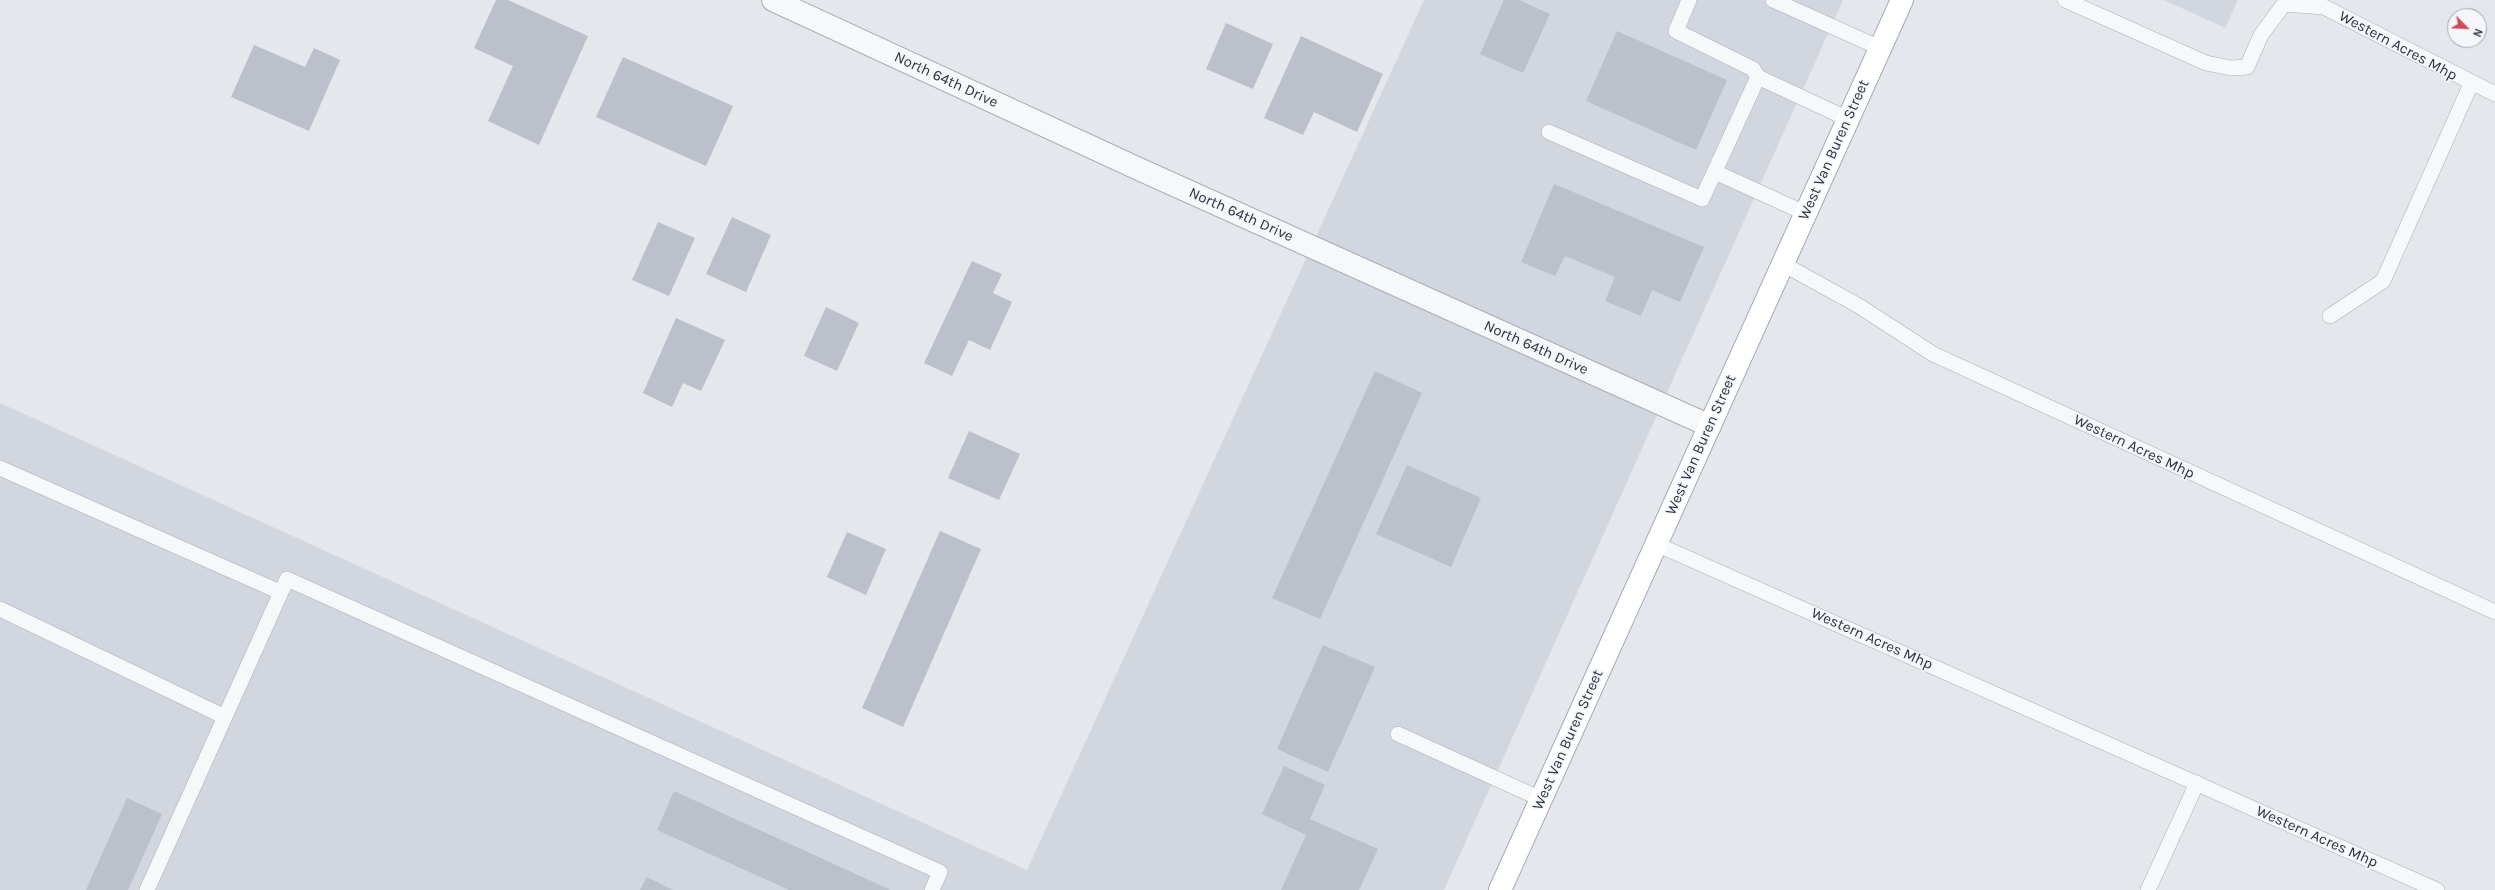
<!DOCTYPE html>
<style>
body{margin:0}
#map{position:relative;width:2495px;height:890px;overflow:hidden;background:#e4e7ec;font-family:Karla,sans-serif}
canvas{display:block}
.north{position:absolute;left:2447px;top:8px;width:40px;height:40px;box-sizing:border-box;background:#f4f6f9;border:1px solid #a4a8b1;border-radius:50%;rotate:114deg;font-size:11px;font-weight:700;line-height:16px;text-align:center;color:#2b3445}
.north::after{content:'';display:block;margin:auto;width:14px;height:18px;background:#d1495b;clip-path:polygon(50% 0,100% 100%,50% 72%,0 100%)}
</style>
<div id="map">
<canvas width="2495" height="890"></canvas>
<div class="north">N</div>
</div>
<script>
const g = document.querySelector('canvas').getContext('2d');
g.lineJoin = 'round';
function fillPath(path, color) {
  g.fillStyle = color;
  g.fill(path, 'evenodd');
}
function toPath(rows) {
  const path = new Path2D();
  for (const r of rows) {
    path.moveTo(r[0], r[1]);
    for (let i = 2; i < r.length; i += 2) path.lineTo(r[i], r[i + 1]);
  }
  return path;
}
function strokePath(path, color, width, dash) {
  g.strokeStyle = color;
  g.lineWidth = width;
  g.lineCap = dash ? 'butt' : 'round';
  g.setLineDash(dash || []);
  g.stroke(path);
}
function label(font, color, halo, rows, align = 'center') {
  g.font = font + ' Karla,sans-serif';
  g.lineWidth = 3.5;
  g.setLineDash([]);
  g.textBaseline = 'middle';
  g.strokeStyle = halo;
  g.fillStyle = color;
  for (const [text, x, y, turn = 0] of rows) {
    g.save();
    g.translate(x, y);
    g.rotate((+turn || 0) * Math.PI / 180);
    g.textAlign = isNaN(turn) ? turn : align;
    if (halo) g.strokeText(text, 0, 0);
    g.fillText(text, 0, 0);
    g.restore();
  }
}
const built = toPath([
 [1424,0,1843,0,1444,890,0,890,0,403,1027,870],
 [2164,0,2238,0,2225,28]
]);
const building = toPath([
 [496,0,508,0,588,36,539,145,488,121,513,66,474,48],
 [1504,0,1519,0,1550,14,1523,73,1480,54],
 [1226,23,1273,44,1253,89,1206,69],
 [1617,31,1727,80,1696,150,1586,101],
 [1301,36,1383,74,1357,132,1314,112,1303,135,1264,118],
 [254,45,305,67,314,48,340,60,309,131,231,97],
 [623,57,733,106,706,166,596,117],
 [1554,184,1704,247,1680,302,1652,290,1641,316,1605,301,1615,277,1565,256,1555,276,1521,262],
 [732,217,771,235,746,292,706,274],
 [658,222,695,238,669,296,632,280],
 [972,261,1002,274,993,293,1012,302,990,350,969,340,952,376,924,363],
 [826,307,859,323,837,371,804,356],
 [676,318,725,340,701,391,683,383,672,407,643,393],
 [1375,371,1422,393,1320,619,1272,598],
 [969,431,1020,454,999,500,948,478],
 [1407,465,1481,498,1451,567,1376,534],
 [940,531,981,549,903,727,862,708],
 [847,532,886,549,866,595,827,577],
 [1323,645,1375,667,1328,772,1277,749],
 [1284,766,1325,785,1310,819,1378,849,1359,890,1281,890,1306,835,1262,814],
 [674,791,891,890,789,890,657,830],
 [127,798,162,814,128,890,86,890],
 [647,877,673,890,640,890]
]);
const service = toPath([
 [1773,0,1880,48],
 [2065,0,2206,63,2231,68,2247,67,2261,35,2284,4,2324,7,2495,94],
 [1758,77,1848,119],
 [1549,132,1702,199,1758,77,1753,69,1676,31,1689,0],
 [1715,172,1805,213],
 [1783,264,1859,306,1933,354,2495,612],
 [2330,316,2383,281,2471,84],
 [0,468,280,592],
 [1656,544,2437,890],
 [0,609,225,717],
 [1398,734,1541,799],
 [147,890,287,579,940,872,932,890],
 [2148,890,2197,783]
]);
const minor = toPath([
 [773,0,1141,170,1710,426]
]);
const primary = toPath([
 [1500,890,1902,0]
]);
const streetNames = [
 ["Western Acres Mhp",2398,46,28],
 ["North 64th Drive",946,80,25],
 ["West Van Buren Street",1834,150,-66],
 ["North 64th Drive",1241,215,24],
 ["North 64th Drive",1536,348,24],
 ["West Van Buren Street",1701,445,-66],
 ["Western Acres Mhp",2134,447,25],
 ["Western Acres Mhp",1872,639,24],
 ["West Van Buren Street",1568,740,-66],
 ["Western Acres Mhp",2317,837,24]
];
fillPath(built, '#d2d6de');
fillPath(building, '#bbc0ca');
strokePath(service, '#a9aeb7', 16);
strokePath(minor, '#a9aeb7', 24);
strokePath(primary, '#a3abb8', 24);
strokePath(service, '#f7f8fa', 15);
strokePath(minor, '#f7f8fa', 22);
strokePath(primary, '#fff', 22);
label('15px', '#2b3445', '#f4f6f9', streetNames);
</script>
